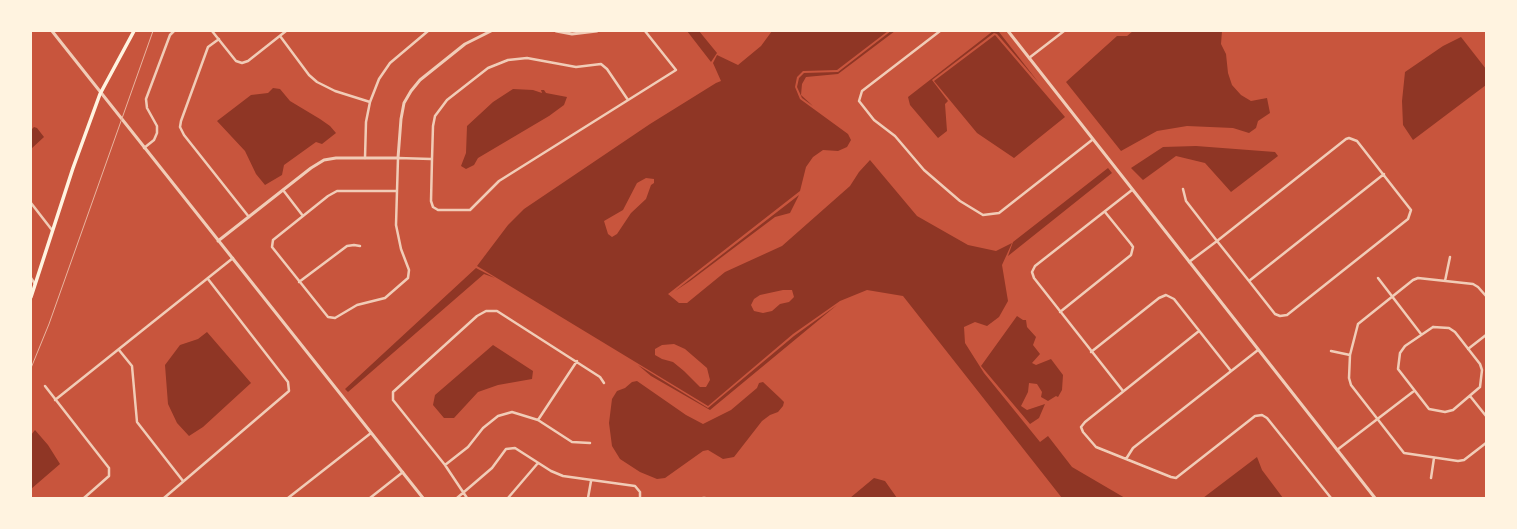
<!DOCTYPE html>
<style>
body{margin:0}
#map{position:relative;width:1517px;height:529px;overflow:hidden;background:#c8553d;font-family:Poppins,sans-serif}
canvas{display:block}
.frame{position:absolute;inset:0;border:32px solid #fff3e0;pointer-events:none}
</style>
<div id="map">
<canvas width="1517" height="529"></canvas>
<div class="frame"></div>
</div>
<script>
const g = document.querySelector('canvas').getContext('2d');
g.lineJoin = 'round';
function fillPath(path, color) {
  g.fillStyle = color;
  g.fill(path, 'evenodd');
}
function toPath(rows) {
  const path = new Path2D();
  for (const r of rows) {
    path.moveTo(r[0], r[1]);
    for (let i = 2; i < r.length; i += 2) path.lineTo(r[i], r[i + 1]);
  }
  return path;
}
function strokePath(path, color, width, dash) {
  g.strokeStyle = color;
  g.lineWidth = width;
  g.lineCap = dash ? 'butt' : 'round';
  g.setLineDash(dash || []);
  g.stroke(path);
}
const water = toPath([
 [687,31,699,31,717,53,711,62],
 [772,31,888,31,837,70,803,71,797,77,795,87,800,99,848,134,851,140,847,147,838,151,823,150,813,157,806,167,800,191,668,294,679,303,687,303,725,272,782,246,850,186,859,172,870,160,917,216,968,245,996,251,1012,243,1002,265,1008,301,999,317,987,326,975,322,964,327,965,343,984,373,1040,442,1048,436,1072,467,1125,498,1062,498,903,296,867,290,840,301,793,334,708,406,477,266,508,225,524,209,650,124,716,83,721,81,713,63,717,55,738,65,761,46],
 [646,178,654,179,654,183,651,185,646,199,631,213,617,234,612,237,608,234,604,221,623,210,637,183],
 [783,290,792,290,794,297,789,302,780,304,772,311,763,313,754,311,751,305,754,299,760,295],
 [674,344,685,349,707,368,710,380,706,387,700,387,684,371,673,362,662,359,655,355,655,349,662,345],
 [891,31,895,31,838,74,806,77,802,84,801,95,813,106,802,98,797,87,799,78,804,73,838,72],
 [993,31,999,32,1039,83,997,34,994,33,932,80,948,101,945,104,947,131,938,138,910,105,908,97],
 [1133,31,1222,31,1221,44,1226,54,1228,73,1232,85,1241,95,1251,101,1267,98,1270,113,1258,121,1256,128,1249,133,1233,128,1187,126,1157,131,1121,151,1066,82,1117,36,1127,36],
 [995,35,1065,117,1014,158,977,133,934,81],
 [1461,37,1486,69,1486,85,1413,140,1403,125,1402,101,1405,72,1443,46],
 [273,88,280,89,290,101,320,119,330,126,336,133,322,144,316,142,284,165,282,175,265,185,256,174,245,151,217,121,251,95,268,93],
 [513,89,533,90,542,93,541,90,544,90,546,93,567,97,564,105,549,116,478,158,474,165,466,169,461,166,466,153,467,126,493,102],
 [34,127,37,128,44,137,31,149,31,130],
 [1196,146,1275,152,1278,156,1231,192,1205,163,1176,156,1143,180,1131,168,1163,147],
 [1108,168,1112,173,1008,256,1013,242],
 [799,195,790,213,775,217,690,281,675,291],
 [476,268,495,278,484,274,348,392,345,389],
 [837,305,710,410,651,376,638,365,708,408,794,336],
 [1017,316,1023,320,1026,320,1027,327,1036,337,1033,345,1040,354,1032,363,1036,365,1051,359,1063,375,1062,390,1058,397,1056,396,1048,401,1041,397,1042,392,1037,384,1029,383,1028,392,1021,406,1027,410,1045,404,1039,418,1030,424,981,366],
 [207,332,251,383,203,427,189,436,177,423,168,404,165,365,180,345,198,339],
 [493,345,533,371,532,379,498,385,478,392,454,418,444,418,433,405,435,395],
 [637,381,686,415,703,424,731,410,757,388,759,383,763,382,780,398,784,402,783,406,778,412,770,415,762,421,734,457,723,459,708,450,703,451,665,478,657,479,640,472,620,459,612,446,609,423,612,399,617,391,625,388,632,382],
 [35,430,48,445,60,464,31,489,31,435],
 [1257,457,1262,470,1283,498,1203,498],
 [874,478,885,481,897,498,850,498]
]);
const minor = toPath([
 [212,31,236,61,242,63,248,61,286,31],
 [940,31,862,91,859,101,874,120,895,136,924,170,960,201,983,215,999,213,1092,140],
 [280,36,309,75,317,82,335,91,370,102],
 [219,39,208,47,181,121,180,127,184,135,249,217],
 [1029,58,1064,31],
 [628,100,607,69,601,64,576,67,527,58,508,60,488,68,447,100,435,116,433,126,432,159,431,201,433,207,438,210,470,210,499,181,676,70,645,31],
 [144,148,154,140,157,133,157,126,147,108,146,99,170,35,174,31],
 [365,158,366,122,370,102,379,79,390,63,428,31],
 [1183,189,1186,201,1217,241,1249,281,1275,314,1280,316,1287,315,1408,219,1411,210,1357,141,1349,138,1346,139,1217,241,1189,262],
 [283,190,303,216],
 [397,191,337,191,328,196,273,240,272,247,328,317,335,318,357,305,385,298,408,278,409,270,401,249,396,225,397,191,398,158,431,159],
 [31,203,52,230],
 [31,278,35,284],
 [1378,278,1421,334],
 [1249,281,1384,174],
 [1445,281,1450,257],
 [299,282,347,246,354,245,360,246],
 [1486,296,1478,287,1473,284,1418,278,1413,280,1358,324,1350,355,1349,378,1351,385,1404,453,1458,461,1464,460,1486,443],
 [1060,312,1131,255,1133,247,1131,244,1105,212],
 [1433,327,1449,328,1455,332,1480,364,1482,370,1480,387,1453,410,1445,412,1429,409,1398,369,1400,353,1405,346,1433,327],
 [1199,331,1085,422,1081,427,1083,432,1096,447,1171,477,1176,478,1255,416,1262,415,1267,418,1331,498],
 [1468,349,1486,335],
 [119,350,132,366,137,422,183,481],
 [1331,351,1350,355],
 [1091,352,1159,298,1166,295,1174,299,1231,371],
 [45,386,109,468,109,476,84,498],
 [1123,391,1034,278,1032,272,1035,266,1132,190],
 [1470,396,1486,416],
 [55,400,233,258],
 [538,420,577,361],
 [1337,450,1414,391],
 [1126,459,1133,448,1258,350],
 [445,465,468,447,483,428,498,416,512,412,538,420,572,442,590,443],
 [1431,478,1434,458],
 [164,498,289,391,288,382,208,279],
 [288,498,371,433],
 [370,498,403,472],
 [457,498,492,468,506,449,515,448,551,471,563,476,635,486,640,492,640,498],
 [467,498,445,465,393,400,393,392,477,316,486,311,497,311,600,377,604,383],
 [508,498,538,463],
 [588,498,591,481],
 [703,498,705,498]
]);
const tertiary = toPath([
 [52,31,423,498],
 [556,31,572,34,597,31],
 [1008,31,1375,498],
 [218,241,311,168,324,160,336,158,398,158,401,119,404,103,411,91,420,80,465,44,491,31]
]);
const secondary = toPath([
 [31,297,73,168,100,94,134,31]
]);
const rail = toPath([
 [31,368,49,324,153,31]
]);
fillPath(water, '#8f3625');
strokePath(minor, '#f1ccb7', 2.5);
strokePath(tertiary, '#f1ccb7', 3);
strokePath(secondary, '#fff3e0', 3.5);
strokePath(rail, '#e9b49f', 1);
</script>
